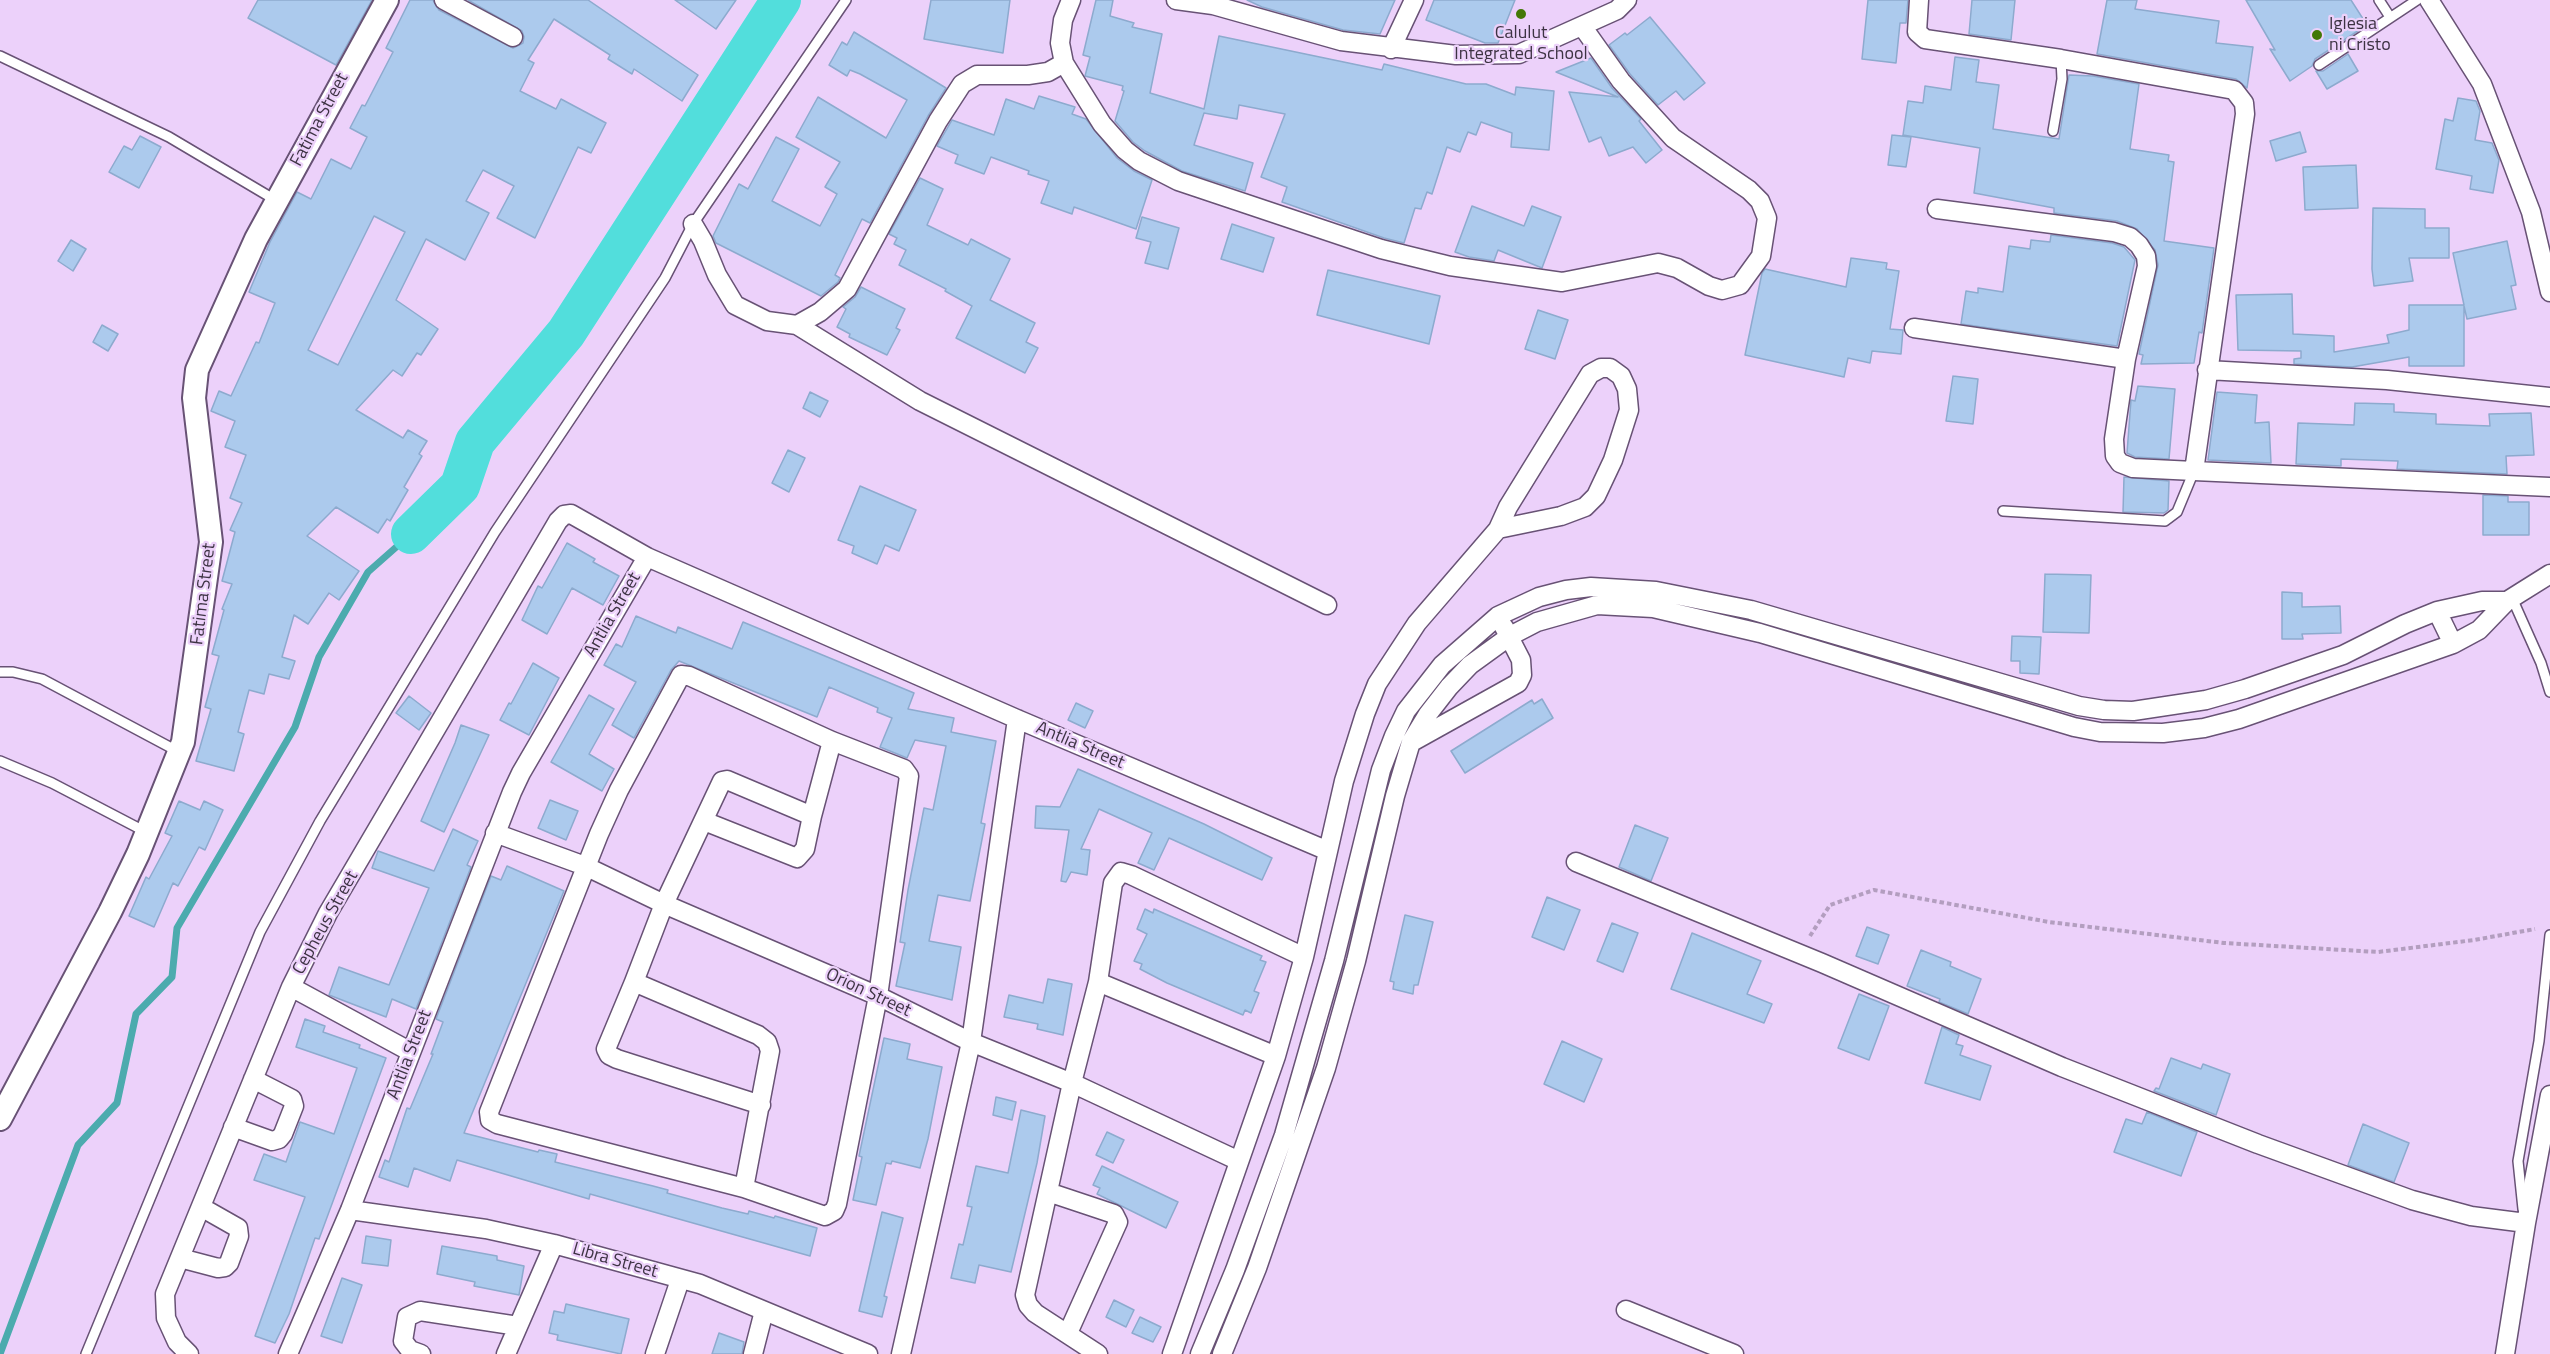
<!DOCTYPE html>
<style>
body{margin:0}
canvas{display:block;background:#ecd1fa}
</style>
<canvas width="2550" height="1354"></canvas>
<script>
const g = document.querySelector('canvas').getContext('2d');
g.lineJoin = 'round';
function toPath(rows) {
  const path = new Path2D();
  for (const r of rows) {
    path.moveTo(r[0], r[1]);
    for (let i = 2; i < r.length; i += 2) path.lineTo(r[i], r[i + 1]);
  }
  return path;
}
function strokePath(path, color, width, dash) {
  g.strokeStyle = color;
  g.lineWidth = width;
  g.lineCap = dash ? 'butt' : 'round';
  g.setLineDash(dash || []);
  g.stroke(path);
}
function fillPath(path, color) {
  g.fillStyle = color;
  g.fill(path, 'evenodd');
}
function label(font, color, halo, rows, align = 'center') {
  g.font = font + ' "Titillium Web",sans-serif';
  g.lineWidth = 4.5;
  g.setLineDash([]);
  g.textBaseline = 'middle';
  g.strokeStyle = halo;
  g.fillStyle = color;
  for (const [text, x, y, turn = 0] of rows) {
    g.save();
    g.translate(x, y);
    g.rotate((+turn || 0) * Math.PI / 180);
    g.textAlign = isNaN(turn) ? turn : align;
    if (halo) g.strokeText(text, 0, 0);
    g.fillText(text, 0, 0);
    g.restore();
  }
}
const stream = toPath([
 [0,1354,78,1145,117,1103,136,1014,172,977,177,928,295,727,319,657,368,572,411,534]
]);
const river = toPath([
 [411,534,460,486,475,442,566,333,781,0]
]);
const building = toPath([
 [258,0,372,0,336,65,248,18,258,0],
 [410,0,433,0,439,10,513,48,523,43,524,37,522,31,468,0,588,0,698,75,682,101,634,69,632,74,608,59,610,55,554,19,528,60,534,63,520,91,556,109,561,99,606,123,591,153,578,147,535,238,497,218,514,186,483,170,466,201,489,213,465,260,426,239,396,300,438,329,421,355,417,353,402,376,393,370,356,410,403,438,408,430,427,441,419,454,422,456,404,487,408,490,390,521,387,519,378,533,336,507,307,536,359,571,339,600,329,593,308,624,294,615,282,657,295,661,289,679,269,674,264,694,249,690,238,732,244,734,234,771,196,761,211,709,205,707,219,656,212,654,224,610,222,609,232,584,222,581,235,532,230,530,242,503,230,498,246,455,225,447,235,421,211,411,219,391,231,396,256,342,259,343,275,303,249,292,270,242,297,192,311,199,331,159,351,169,367,137,350,128,362,105,365,106,393,52,386,48,410,0],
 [374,216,405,232,338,365,308,350,374,216],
 [675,0,736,0,716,29,675,0],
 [931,0,1010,0,1003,53,924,39,931,0],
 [1096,0,1113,0,1110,16,1134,23,1132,27,1162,34,1150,93,1204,109,1219,36,1382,70,1384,64,1466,84,1486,84,1515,95,1516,87,1554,91,1549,150,1511,147,1512,133,1481,122,1476,135,1468,132,1460,152,1447,147,1432,194,1427,192,1421,209,1415,208,1404,243,1384,238,1282,202,1287,187,1261,177,1285,114,1239,105,1237,119,1204,113,1194,145,1253,163,1245,191,1182,171,1145,151,1133,142,1115,121,1124,91,1122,90,1123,86,1085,76,1090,57,1083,55,1096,0],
 [1247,0,1395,0,1380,34,1343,30,1262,7,1247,0],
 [1434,0,1515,0,1498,43,1485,43,1426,20,1434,0],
 [1868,0,1908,0,1906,23,1900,23,1896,63,1862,59,1868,0],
 [1972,0,2015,0,2011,40,1969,34,1972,0],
 [2107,0,2137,0,2135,9,2219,21,2216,43,2253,47,2247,88,2236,79,2097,54,2107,0],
 [2246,0,2351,0,2367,25,2315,59,2312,66,2290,81,2270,49,2275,50,2246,0],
 [1650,17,1705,83,1684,100,1676,91,1658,105,1630,74,1609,45,1625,33,1627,35,1650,17],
 [854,32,946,88,928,116,870,223,862,219,835,275,840,278,838,282,821,296,716,243,713,236,739,184,748,189,776,137,799,149,772,201,820,226,837,194,825,187,840,162,796,137,818,97,886,138,907,100,860,74,850,70,847,76,829,65,842,42,847,45,854,32],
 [2348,54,2358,71,2327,89,2316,71,2323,71,2348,54],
 [1955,57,1979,60,1976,82,1999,85,1993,129,2059,139,2069,75,2093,76,2139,84,2130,149,2169,155,2168,161,2174,162,2164,241,2214,248,2202,333,2199,332,2194,363,2141,364,2143,355,2139,354,2158,265,2155,250,2137,229,2117,221,2054,213,2054,208,1974,193,1980,148,1903,135,1908,101,1923,103,1925,86,1951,90,1955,57],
 [1591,58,1612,88,1641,119,1639,121,1662,150,1646,163,1633,147,1609,156,1601,137,1589,142,1569,92,1618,97,1556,72,1591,58],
 [1039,96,1075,107,1072,114,1086,119,1117,158,1134,171,1152,180,1136,229,1074,207,1072,214,1041,203,1049,181,1028,174,1029,171,991,157,984,174,955,163,958,155,937,146,952,120,994,135,1006,99,1034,109,1039,96],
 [2458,98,2476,101,2480,111,2475,140,2492,143,2499,160,2493,193,2470,189,2472,176,2436,169,2445,119,2453,121,2458,98],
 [2300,132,2306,152,2276,161,2270,141,2300,132],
 [1892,135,1911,137,1906,167,1888,165,1892,135],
 [140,136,161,147,139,188,109,172,124,146,132,150,140,136],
 [2356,165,2358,208,2305,210,2303,167,2356,165],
 [920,178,943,189,927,225,968,245,971,239,1010,259,990,300,1035,323,1026,342,1038,348,1025,373,956,338,972,306,945,291,946,289,899,265,906,250,894,244,897,238,889,234,920,178],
 [1472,206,1524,226,1532,206,1561,217,1542,268,1498,250,1494,261,1469,257,1455,252,1472,206],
 [2373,208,2425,209,2425,228,2449,228,2449,258,2409,258,2413,281,2374,286,2372,269,2373,208],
 [1142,217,1179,228,1168,269,1145,263,1151,242,1136,238,1142,217],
 [1232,224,1274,238,1263,272,1221,259,1232,224],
 [2051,235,2112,243,2124,247,2135,260,2117,346,1961,324,1966,291,1978,293,1978,288,2003,292,2009,246,2030,249,2031,240,2050,242,2051,235],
 [71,240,86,249,73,271,58,261,71,240],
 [2507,241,2516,285,2511,286,2516,309,2467,319,2464,306,2464,366,2409,366,2409,357,2352,367,2294,364,2294,359,2301,358,2301,351,2238,350,2236,295,2292,294,2293,334,2334,336,2334,352,2389,343,2387,335,2409,330,2409,305,2464,305,2453,253,2507,241],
 [1851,258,1887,263,1886,269,1899,271,1890,329,1903,330,1901,354,1872,351,1870,363,1848,358,1844,377,1745,355,1762,273,1765,269,1846,287,1851,258],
 [1328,270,1440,296,1429,344,1317,315,1328,270],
 [861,287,905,309,896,328,900,330,887,355,849,337,850,334,837,327,846,309,843,307,855,297,861,287],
 [1538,310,1568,320,1555,359,1525,349,1538,310],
 [102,325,118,334,108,351,93,342,102,325],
 [1953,376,1978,379,1973,424,1946,421,1953,376],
 [2138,386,2175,389,2169,459,2135,457,2127,453,2131,400,2135,401,2138,386],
 [810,392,828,401,820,417,803,408,810,392],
 [2217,392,2257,395,2255,423,2269,422,2271,463,2208,460,2217,392],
 [2355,403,2394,404,2394,412,2436,414,2436,424,2490,426,2489,414,2531,413,2534,455,2506,456,2507,474,2397,469,2398,461,2341,459,2341,466,2296,464,2298,423,2354,425,2355,403],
 [788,450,805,458,789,492,772,483,788,450],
 [2124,477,2169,481,2168,510,2164,513,2123,512,2124,477],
 [860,486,916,510,899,551,885,545,877,564,852,553,854,546,838,540,860,486],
 [2483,495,2508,496,2508,502,2529,502,2529,535,2483,535,2483,495],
 [567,543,595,559,593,562,619,576,603,605,572,588,547,634,522,620,538,586,542,588,567,543],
 [2045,574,2091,575,2089,633,2043,632,2045,574],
 [2282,592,2302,593,2302,607,2340,606,2341,633,2302,634,2303,639,2282,639,2282,592],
 [636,616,676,633,678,627,732,649,743,622,914,693,908,709,954,718,951,732,996,741,981,823,985,824,970,901,938,895,929,941,961,947,952,1000,896,986,905,943,900,942,908,890,924,808,933,810,946,746,915,740,907,758,880,747,892,718,877,712,878,708,829,687,817,717,679,661,671,670,634,738,612,725,636,682,604,665,616,644,622,647,636,616],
 [2012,636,2041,637,2039,674,2020,673,2020,661,2011,661,2012,636],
 [533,663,559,678,529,735,500,720,509,703,511,704,533,663],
 [589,695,614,709,589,754,614,769,602,791,551,762,589,695],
 [409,696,431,713,419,730,396,713,409,696],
 [1542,699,1553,718,1465,773,1451,751,1532,700,1534,704,1542,699],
 [1076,703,1093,711,1085,728,1068,720,1076,703],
 [461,725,489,735,444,832,421,821,455,743,461,725],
 [1078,769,1204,824,1272,858,1262,880,1169,838,1154,870,1138,863,1152,833,1099,809,1081,849,1090,850,1087,875,1071,872,1066,882,1061,881,1069,830,1035,828,1036,806,1060,807,1078,769],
 [550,800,578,811,566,840,538,828,550,800],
 [179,801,200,810,204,801,223,810,205,850,199,847,178,886,173,883,154,927,129,916,146,877,149,879,172,836,165,833,179,801],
 [1635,825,1668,838,1651,881,1619,867,1635,825],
 [453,829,478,841,467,865,471,867,416,1009,392,999,386,1017,329,995,339,967,389,985,429,888,372,868,378,851,434,871,453,829],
 [507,866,564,891,464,1133,538,1152,539,1150,557,1154,555,1162,653,1186,668,1190,667,1193,722,1208,748,1214,749,1211,774,1218,775,1216,817,1228,810,1256,590,1194,589,1199,457,1160,450,1181,414,1168,408,1187,379,1177,385,1160,389,1162,407,1108,410,1109,433,1054,431,1054,443,1022,436,1019,491,876,501,880,507,866],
 [1547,897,1580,910,1564,950,1532,937,1547,897],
 [1145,909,1153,913,1154,909,1262,956,1260,960,1266,962,1254,991,1259,993,1251,1013,1245,1010,1243,1015,1167,983,1140,969,1142,964,1134,961,1147,934,1137,929,1145,909],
 [1405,915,1433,922,1418,985,1414,985,1413,994,1393,989,1394,982,1390,981,1405,915],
 [1612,923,1638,933,1623,972,1597,961,1612,923],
 [1867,927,1889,935,1878,964,1856,956,1867,927],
 [1692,933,1761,961,1747,994,1772,1004,1764,1023,1671,989,1692,933],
 [1921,950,1951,962,1950,966,1981,979,1968,1014,1939,1002,1940,999,1907,986,1921,950],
 [1048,979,1072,984,1063,1035,1037,1029,1038,1024,1004,1017,1009,995,1043,1003,1048,979],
 [1859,994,1889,1006,1869,1060,1838,1048,1859,994],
 [305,1019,325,1026,323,1032,360,1045,359,1048,386,1058,319,1239,315,1238,289,1314,275,1343,255,1336,305,1197,254,1180,264,1154,286,1162,300,1122,334,1134,357,1068,296,1047,305,1019],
 [1942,1027,1959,1035,1956,1044,1963,1046,1960,1055,1991,1066,1980,1100,1925,1083,1942,1027],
 [884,1038,910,1044,907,1059,942,1067,928,1139,920,1168,892,1161,891,1164,886,1163,876,1205,853,1200,862,1157,859,1156,884,1038],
 [1562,1041,1602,1059,1584,1102,1544,1084,1562,1041],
 [2171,1058,2201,1069,2203,1064,2230,1074,2216,1115,2154,1091,2156,1088,2159,1089,2171,1058],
 [996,1097,1016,1102,1012,1120,993,1115,996,1097],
 [1021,1110,1045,1116,1037,1163,1011,1272,979,1265,975,1283,951,1278,959,1244,963,1245,972,1207,967,1206,976,1166,1008,1173,1021,1110],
 [2147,1112,2197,1132,2181,1176,2114,1152,2126,1119,2142,1124,2147,1112],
 [2363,1124,2409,1143,2394,1182,2348,1165,2363,1124],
 [1107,1132,1124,1140,1113,1163,1096,1155,1107,1132],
 [1102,1166,1178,1202,1166,1228,1097,1194,1100,1188,1093,1185,1102,1166],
 [882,1212,903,1218,884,1296,887,1297,882,1317,859,1311,882,1212],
 [366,1236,391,1240,388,1266,362,1263,366,1236],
 [442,1246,497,1256,497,1260,524,1266,519,1295,474,1286,475,1282,437,1274,442,1246],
 [342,1278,362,1285,342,1343,321,1336,342,1278],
 [1114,1300,1134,1310,1126,1327,1106,1317,1114,1300],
 [566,1304,629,1319,621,1354,557,1340,558,1335,549,1333,554,1311,564,1313,566,1304],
 [1140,1317,1161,1327,1153,1342,1132,1333,1140,1317],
 [719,1333,744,1342,742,1354,712,1354,719,1333]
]);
const path = toPath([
 [1810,936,1830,905,1874,890,2049,922,2224,943,2378,952,2474,940,2535,929]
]);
const service = toPath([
 [2379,0,2390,17],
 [0,56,169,137,277,201],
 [2319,65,2417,0],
 [2053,131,2062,79,2061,59],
 [2003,511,2165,521,2177,512,2194,471],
 [2512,598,2541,663,2550,692],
 [0,672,13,672,42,679,179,752],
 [0,761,52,783,146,832],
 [2523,1209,2518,1161,2539,1041,2550,935],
 [86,1354,260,932,320,821,495,532,665,278,693,224,846,0]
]);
const minor = toPath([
 [444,0,513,37],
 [1071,0,1063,20,1060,43,1064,63,1102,124,1125,150,1139,161,1178,181,1381,249,1450,266,1562,282,1658,263,1677,268,1709,286,1722,290,1740,285,1761,256,1767,218,1760,201,1749,190,1673,138,1621,81,1582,26],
 [1176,0,1213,5,1341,41,1456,55,1519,54,1617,10,1627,0],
 [1919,0,1917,32,1925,39,2061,59,2234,90,2244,103,2245,114,2194,471],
 [2429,0,2482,84,2531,212,2550,292],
 [1391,49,1414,0],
 [1937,209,2114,232,2130,237,2139,245,2146,256,2147,266,2126,359,2114,439,2115,456,2120,463,2133,468,2194,471,2550,487],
 [693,224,703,241,717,275,735,305,767,321,797,325,920,401,1327,605],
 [797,325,820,312,847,289,938,121,962,84,977,75,1028,75,1048,72,1064,63],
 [1914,328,2126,359],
 [2207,370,2387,380,2550,397],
 [2437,611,2453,644],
 [681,675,689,676,832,741,904,769,909,776,878,996,837,1204,834,1211,825,1216,744,1188,497,1124,490,1120,489,1112,599,834,619,790,681,675],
 [1412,742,1518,683,1522,675,1521,660,1504,627],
 [704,821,797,858,805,849,812,816],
 [495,833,585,866,664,904,878,996,971,1042,1072,1083,1239,1161],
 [1576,862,1822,963,2062,1067,2258,1144,2412,1200,2471,1216,2526,1223],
 [634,982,606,1049,609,1055,617,1059,761,1105],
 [1098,982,1276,1056],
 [291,987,411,1052],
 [233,1127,272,1141,279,1139,283,1134,294,1106,292,1099,253,1079],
 [744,1188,770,1051,767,1042,758,1035,634,982,664,904,722,781,727,780,812,816,832,741],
 [1048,1192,1114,1214,1118,1222,1068,1333],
 [350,1210,486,1229,554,1244,700,1284,868,1354],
 [180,1258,218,1268,225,1267,229,1263,239,1236,238,1228,201,1207],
 [1626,1310,1734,1354],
 [189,1354,177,1342,166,1318,165,1294,291,987,328,913,558,521,564,515,571,514,647,557],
 [288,1354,350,1210,512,792,521,773,647,557,1017,719,1328,851],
 [421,1354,410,1350,403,1341,407,1317,420,1311,518,1326],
 [506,1354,554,1244],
 [655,1354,680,1280],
 [753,1354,764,1311],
 [901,1354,971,1042,1017,719],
 [1098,1354,1035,1313,1028,1305,1025,1295,1072,1083,1098,982,1113,883,1121,872,1131,875,1304,957],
 [1172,1354,1276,1056,1304,957,1344,781,1365,714,1377,684,1417,623,1498,529,1508,507,1590,374,1601,368,1610,368,1621,376,1627,389,1629,410,1613,460,1596,496,1585,507,1561,516,1498,529],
 [1200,1354,1235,1270,1284,1135,1334,961,1381,770,1394,736,1406,711,1442,665,1498,616,1539,597,1566,590,1591,587,1656,591,1751,610,2079,706,2104,710,2133,711,2206,700,2245,689,2343,655,2405,624,2437,611,2482,601,2507,601],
 [1222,1354,1257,1268,1326,1068,1356,961,1395,796,1411,742,1428,714,1449,687,1470,665,1510,636,1537,622,1597,605,1653,608,1760,633,2074,727,2100,732,2163,733,2204,728,2239,719,2453,644,2479,630,2507,601,2550,574],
 [2505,1354,2526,1223,2550,1095]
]);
const tertiary = toPath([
 [0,1119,110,912,138,854,183,742,211,542,194,398,197,370,256,239,387,0]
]);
const markers = [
 [1521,14,6,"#437806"],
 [2317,35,6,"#437806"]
];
const poiNames = [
 ["Iglesia",2329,25],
 ["ni Cristo",2329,46],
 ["Calulut",1521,34,"center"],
 ["Integrated School",1521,55,"center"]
];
const streetNames = [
 ["Fatima Street",320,120,-62],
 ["Fatima Street",204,594,-83],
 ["Antlia Street",613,615,-60],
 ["Antlia Street",1080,746,23],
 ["Cepheus Street",326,923,-61],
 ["Orion Street",868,993,25],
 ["Antlia Street",410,1055,-69],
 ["Libra Street",615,1261,16]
];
strokePath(stream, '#4cabae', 7);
strokePath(river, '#52dedc', 40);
fillPath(building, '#accaed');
strokePath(building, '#8daace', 1.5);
strokePath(service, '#685275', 12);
strokePath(minor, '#685275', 21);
strokePath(tertiary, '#685275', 26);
strokePath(path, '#b39ebf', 4, [4.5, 3]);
strokePath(service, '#fff', 9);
strokePath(minor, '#fff', 18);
strokePath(tertiary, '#fff', 22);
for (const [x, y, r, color] of markers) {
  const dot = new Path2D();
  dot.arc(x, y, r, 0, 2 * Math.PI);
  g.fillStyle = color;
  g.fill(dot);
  strokePath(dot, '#ecd1fa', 2);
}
label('18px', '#3d3343', '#ecd1fa', poiNames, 'left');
label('18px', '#3d3343', '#ecd1fa', streetNames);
</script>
